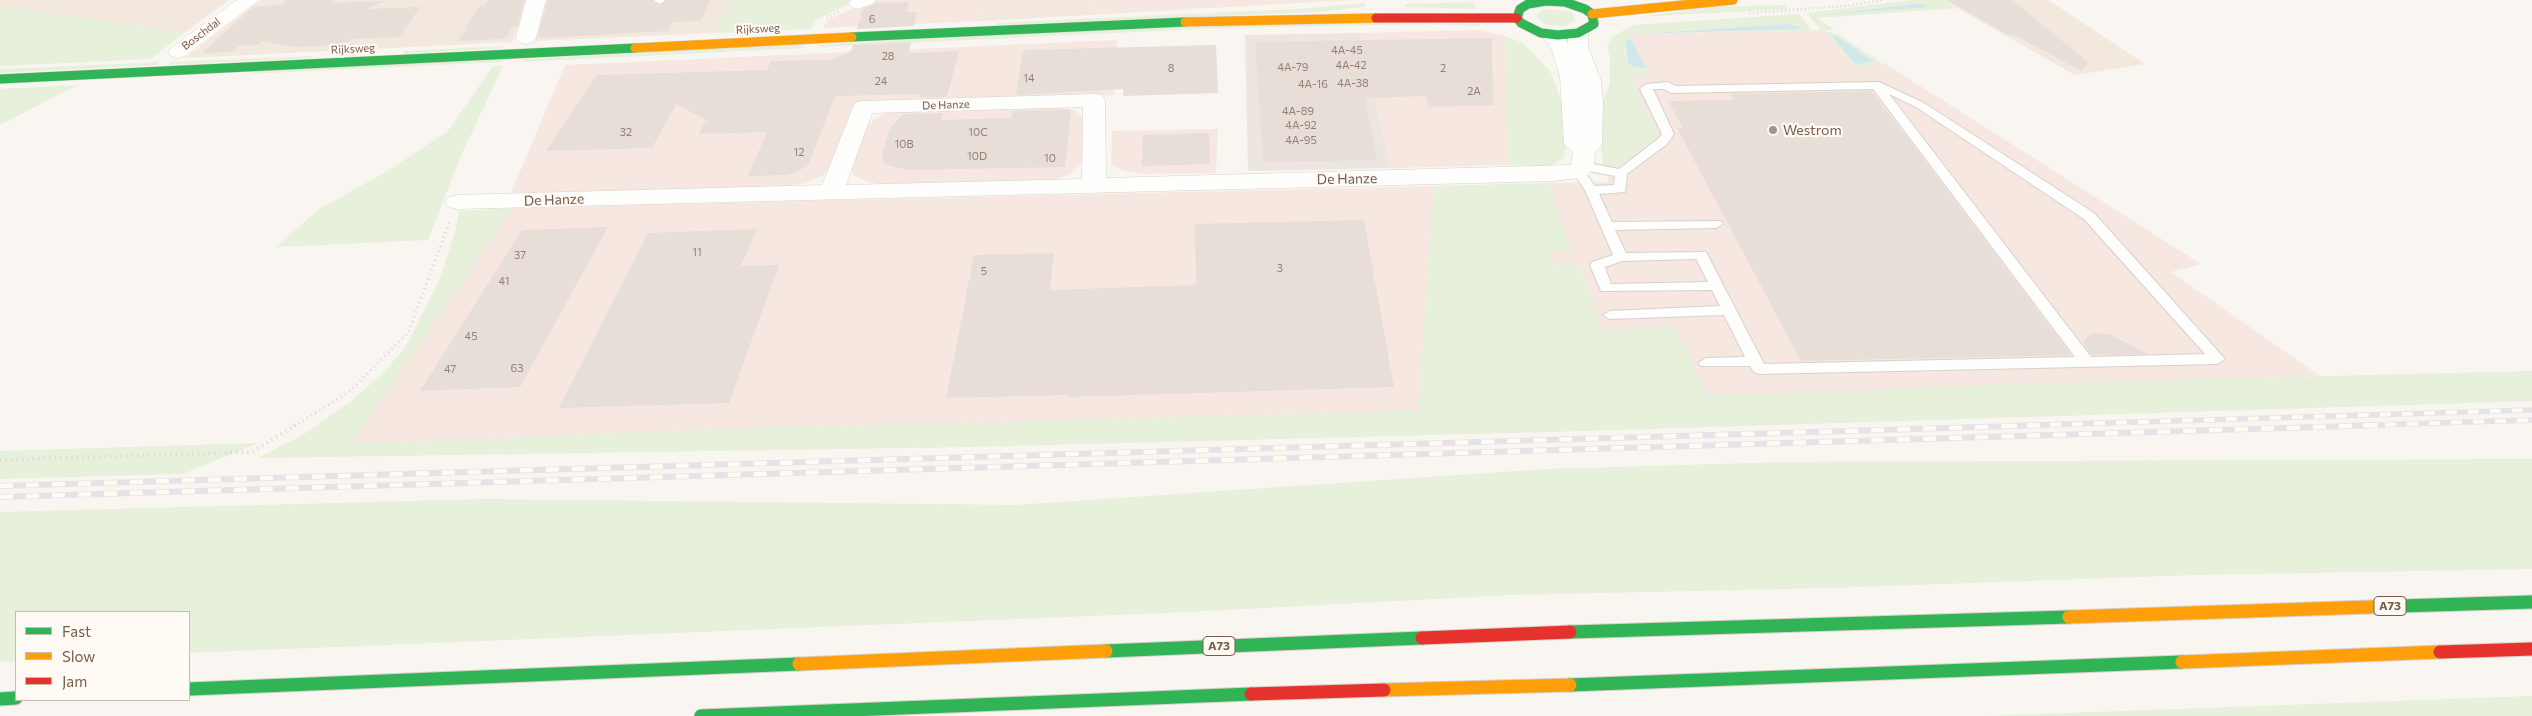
<!DOCTYPE html>
<style>
body{margin:0}
#map{position:relative;width:2532px;height:716px;overflow:hidden;background:#f9f5f0;font-family:Commissioner,sans-serif}
canvas{display:block}
.legend{position:absolute;left:15px;top:611px;width:175px;height:90px;box-sizing:border-box;background:#fffaf3;border:1px solid #cabbb1;margin:0;padding:6px 9px;list-style:none;font-size:15px;color:#7a5c4d}
.legend li{display:flex;align-items:center;gap:10px;height:25px}
.legend b{width:25px;border:1px solid #cabbb1}
</style>
<div id="map">
<canvas width="2532" height="716"></canvas>
<ul class="legend">
<li><b style="height:6px;background:#30b455"></b>Fast</li>
<li><b style="height:6px;background:#ff9f0a"></b>Slow</li>
<li><b style="height:6px;background:#e5322d"></b>Jam</li>
</ul>
</div>
<script>
const g = document.querySelector('canvas').getContext('2d');
g.lineJoin = 'round';
function fillPath(path, color) {
  g.fillStyle = color;
  g.fill(path, 'evenodd');
}
function toPath(rows) {
  const path = new Path2D();
  for (const r of rows) {
    path.moveTo(r[0], r[1]);
    for (let i = 2; i < r.length; i += 2) path.lineTo(r[i], r[i + 1]);
  }
  return path;
}
function strokePath(path, color, width, dash) {
  g.strokeStyle = color;
  g.lineWidth = width;
  g.lineCap = dash ? 'butt' : 'round';
  g.setLineDash(dash || []);
  g.stroke(path);
}
function label(font, color, halo, rows, align = 'center') {
  g.font = font + ' Commissioner,sans-serif';
  g.lineWidth = 4.5;
  g.setLineDash([]);
  g.textBaseline = 'middle';
  g.strokeStyle = halo;
  g.fillStyle = color;
  for (const [text, x, y, turn = 0] of rows) {
    g.save();
    g.translate(x, y);
    g.rotate((+turn || 0) * Math.PI / 180);
    g.textAlign = isNaN(turn) ? turn : align;
    if (halo) g.strokeText(text, 0, 0);
    g.fillText(text, 0, 0);
    g.restore();
  }
}
const residential = toPath([
 [0,0,229,0,180,36,178,32,0,6],
 [261,0,529,0,512,42,185,58],
 [544,0,730,0,715,33,530,41],
 [983,0,1091,0,1089,15,981,21],
 [1943,0,2048,0,2145,64,2075,75]
]);
const commercial = toPath([
 [874,0,983,0,981,21,823,28,829,19],
 [1091,0,1351,0,1089,15],
 [1478,30,1505,36,1508,165,1390,168,1361,33],
 [1825,30,1852,65,1863,68,1884,63,2201,264,2171,272,2320,376,1708,396,1673,325,1603,331,1578,264,1554,266,1549,251,1570,251,1549,183,1607,182,1610,168,1623,163,1656,137,1656,132,1631,77,1650,75,1628,34],
 [1117,40,1114,95,855,102,830,167,822,176,806,183,784,187,511,193,565,65],
 [1055,107,1073,110,1084,118,1083,158,1081,164,1069,175,1051,180,879,184,865,181,853,175,851,166,864,128,879,116,891,112,903,110],
 [1218,129,1216,173,1141,174,1123,171,1111,164,1112,131],
 [1434,186,1418,411,720,429,351,444,512,208]
]);
const industrial = toPath([
 [1361,33,1390,168,1248,171,1245,35]
]);
const green = toPath([
 [730,0,858,0,816,20,811,29,715,33],
 [1912,0,1943,0,1957,8,1817,18,1835,30,1821,30,1807,13],
 [1920,3,1927,7,1843,13,1844,13],
 [1474,2,1476,9,1406,7,1405,4],
 [1365,3,1365,7,1319,12,996,25,995,23,1296,9],
 [1785,5,1788,9,1637,17,1712,7],
 [0,6,178,32,180,36,151,59,0,66],
 [1544,9,1568,11,1573,14,1576,20,1564,27,1544,24,1536,16],
 [1799,14,1812,31,1701,33,1803,26,1793,24,1629,34,1631,39,1628,40,1624,51,1628,63,1632,67,1646,68,1651,76,1631,77,1656,132,1656,137,1623,163,1610,168,1603,165,1597,102,1598,100,1603,101,1610,83,1610,59,1607,45,1613,36,1634,25],
 [1308,22,1480,24,1480,26,1428,24,1219,28,820,47,816,45,1034,33],
 [1830,32,1838,34,1882,63,1864,68,1852,65,1827,33],
 [1505,36,1523,43,1550,71,1564,107,1568,136,1563,159,1550,166,1508,165],
 [806,44,802,48,522,62,524,59],
 [504,46,501,48,403,54,404,51],
 [312,56,310,58,168,65,171,62],
 [502,59,503,62,248,74,256,71],
 [160,62,158,65,0,73,0,69],
 [493,66,503,66,460,158,428,240,276,247,319,209,386,172,448,131],
 [78,85,0,125,0,89],
 [1549,183,1571,251,1550,251,1554,266,1578,264,1603,331,1673,324,1708,396,2011,384,2532,371,2532,401,1586,431,971,447,258,458,301,436,350,402,382,374,405,348,440,278,455,232,459,211,512,208,352,444,720,429,1418,411,1434,186],
 [258,443,183,474,0,479,0,451],
 [2532,459,2532,569,2193,575,1829,588,1510,595,1187,612,189,653,189,612,16,612,16,661,0,662,0,512,485,499,1015,505,1547,469,1786,462],
 [2532,696,2532,716,1985,716]
]);
const water = toPath([
 [1920,3,1928,7,1812,16,1851,12],
 [1788,24,1804,27,1796,29,1638,34],
 [1832,36,1836,36,1873,61,1859,64,1853,62],
 [1631,39,1646,68,1633,67,1628,63,1625,46,1626,41]
]);
const building = toPath([
 [287,0,336,0,332,3,384,1,368,9,420,7,399,37,350,39,345,45,294,47,263,41,259,44,238,46,232,52,202,53,253,7,281,5],
 [488,0,524,0,517,27,514,25,506,37,500,39,458,41,468,27,465,27,481,5,485,5],
 [548,0,651,0,659,6,667,0,710,0,701,21,672,22,668,31,544,38,538,36],
 [1947,0,2012,0,2088,62,2082,71,2013,34,2008,35],
 [909,2,907,12,917,12,914,26,857,29,863,9,876,3],
 [1492,38,1493,105,1429,107,1426,96,1365,98,1377,160,1263,162,1255,42],
 [911,42,909,53,959,51,947,97,918,97,921,94,835,96,808,166,788,175,748,176,767,132,699,134,706,120,676,104,652,148,546,151,597,75,767,70,771,61,830,60,851,51,853,45],
 [1216,45,1218,93,1123,96,1123,89,1016,95,1023,50],
 [1871,91,1907,137,2071,355,1801,361,1677,128,1683,128,1668,101,1733,100,1730,94],
 [1071,109,1065,167,907,170,888,165,881,158,890,129,903,114,943,113,941,120,1011,118,1013,111],
 [1209,133,1210,164,1142,166,1143,135],
 [1364,220,1394,387,1067,397,1068,395,946,398,974,255,1054,253,1050,290,1196,285,1195,224],
 [608,227,520,387,420,391,522,230],
 [757,229,741,266,779,265,729,403,559,408,648,233],
 [2094,333,2111,335,2148,354,2092,355,2083,343,2089,335]
]);
const pathFar2 = toPath([
 [1749,13,1845,6,1883,0],
 [827,18,839,12]
]);
const pathFar1 = toPath([
 [294,426,349,392,408,333,450,221]
]);
const path = toPath([
 [0,460,252,452,296,425]
]);
const lane = toPath([
 [653,0,665,0,665,1,660,4,653,0],
 [1668,82,1675,86,1879,82,1924,103,2094,213,2225,359,2217,364,1759,374,1754,372,1750,366,1701,366,1698,363,1706,358,1745,357,1724,315,1610,319,1603,315,1610,311,1720,306,1712,290,1601,291,1590,265,1592,262,1613,255,1585,190,1572,171,1578,167,1579,163,1583,162,1619,169,1659,138,1662,134,1640,89,1646,84,1668,82],
 [1653,89,1664,89,1671,93,1873,89,2075,357,1764,364,1706,252,1626,253,1615,230,1716,228,1723,224,1721,221,1612,222,1599,194,1625,192,1627,174,1667,144,1674,134,1653,89],
 [1889,94,1916,107,2084,219,2205,354,2091,357,1889,94],
 [1583,170,1615,176,1614,185,1595,186,1583,170],
 [1696,259,1708,282,1611,284,1605,267,1622,261,1696,259]
]);
const street = toPath([
 [237,0,259,0,185,56,178,58,171,56,168,52,171,48,237,0],
 [526,0,546,0,536,38,533,42,526,44,519,42,516,38,526,0],
 [851,0,876,0,873,4,858,9,851,7,848,3,851,0],
 [1578,27,1585,29,1588,33,1588,47,1601,81,1603,101,1602,144,1595,153,1594,166,1591,171,1586,176,1578,178,1554,181,457,209,449,207,445,202,449,197,457,195,822,185,853,107,856,102,864,101,1094,94,1102,95,1105,100,1106,178,1571,165,1573,152,1564,144,1560,76,1551,48,1541,35,1544,31,1558,31,1568,43,1568,33,1571,29,1578,27],
 [1083,107,1082,179,846,185,872,113,1083,107]
]);
const fastFar1 = toPath([
 [1546,1,1565,2,1585,9,1592,14,1594,24,1578,33,1558,35,1541,33,1521,23,1517,18,1520,9,1528,4,1546,1],
 [852,37,1185,22],
 [0,79,635,48]
]);
const fast = toPath([
 [2400,606,2532,602],
 [1570,632,2069,617],
 [1106,651,1422,638],
 [1570,685,2182,662],
 [189,689,799,664],
 [0,699,16,698],
 [701,716,1251,694]
]);
const slowFar1 = toPath([
 [1592,14,1733,0],
 [1185,22,1376,18],
 [635,48,852,37]
]);
const slow = toPath([
 [2069,617,2400,606],
 [2182,662,2440,652],
 [799,664,1106,651],
 [1384,690,1570,685]
]);
const jamFar1 = toPath([
 [1376,18,1517,18]
]);
const jam = toPath([
 [1422,638,1570,632],
 [2440,652,2532,649],
 [1251,694,1384,690]
]);
const railFar1 = toPath([
 [2006,426,2532,410],
 [2341,426,2532,420]
]);
const rail = toPath([
 [0,486,2047,425],
 [0,497,2383,425]
]);
const markers = [
 [1773,130,5,"#a69286"]
];
const numberNames = [
 ["6",872,19],
 ["4A-45",1347,50],
 ["28",888,56],
 ["4A-42",1351,65],
 ["4A-79",1293,67],
 ["8",1171,68],
 ["2",1443,68],
 ["14",1029,78],
 ["24",881,81],
 ["4A-38",1353,83],
 ["4A-16",1313,84],
 ["2A",1474,91],
 ["4A-89",1298,111],
 ["4A-92",1301,125],
 ["32",626,132],
 ["10C",978,132],
 ["4A-95",1301,140],
 ["10B",904,144],
 ["12",799,152],
 ["10D",977,156],
 ["10",1050,158],
 ["11",697,252],
 ["37",520,255],
 ["3",1280,268],
 ["5",984,271],
 ["41",504,281],
 ["45",471,336],
 ["63",517,368],
 ["47",450,369]
];
const farStreetnames = [
 ["Rijksweg",758,29,-3],
 ["Boschdal",201,34,-37],
 ["Rijksweg",353,49,-3],
 ["De Hanze",946,105,-2]
];
const shields = [
 [2390,606,32],
 [1219,646,32]
];
const shieldNames = [
 ["A73",2390,606],
 ["A73",1219,646]
];
const poiNames = [
 ["Westrom",1783,130]
];
const streetNames = [
 ["De Hanze",1347,179,-1],
 ["De Hanze",554,200,-2]
];
fillPath(residential, '#f2e8de');
fillPath(commercial, '#f6e8e1');
fillPath(industrial, '#ede5e0');
fillPath(green, '#e7f0db');
fillPath(water, '#d0e8ea');
fillPath(building, '#e6ded7');
strokePath(lane, '#d7d1cb', 2);
strokePath(street, '#d7d1cb', 1);
strokePath(fastFar1, '#d9d2cb', 10);
strokePath(fast, '#d9d2cb', 15);
strokePath(slowFar1, '#d9d2cb', 10);
strokePath(slow, '#d9d2cb', 15);
strokePath(jamFar1, '#d9d2cb', 10);
strokePath(jam, '#d9d2cb', 15);
strokePath(pathFar2, '#dcd5d0', 2.5, [1, 3]);
strokePath(pathFar1, '#dcd5d0', 3, [1, 4]);
strokePath(path, '#dcd5d0', 4, [1, 4.5]);
fillPath(lane, '#fefefd');
fillPath(street, '#fefefd');
strokePath(fastFar1, '#30b455', 9);
strokePath(fast, '#30b455', 13);
strokePath(slowFar1, '#ff9f0a', 9);
strokePath(slow, '#ff9f0a', 13);
strokePath(jamFar1, '#e5322d', 9);
strokePath(jam, '#e5322d', 13);
strokePath(railFar1, '#e6e3e7', 5.5);
strokePath(rail, '#e6e3e7', 6);
strokePath(railFar1, '#fffaf3', 4, [11]);
strokePath(rail, '#fffaf3', 4.5, [13]);
for (const [x, y, r, color] of markers) {
  const dot = new Path2D();
  dot.arc(x, y, r, 0, 2 * Math.PI);
  g.fillStyle = color;
  g.fill(dot);
  strokePath(dot, '#fffaf3', 2);
}
label('11px', '#977e72', null, numberNames);
label('11px', '#7a5c4d', '#fffaf3', farStreetnames);
for (const [x, y, w] of shields) {
  const box = new Path2D();
  box.roundRect(x - w / 2, y - 9.5, w, 19, 4);
  g.fillStyle = '#fffaf3';
  g.fill(box);
  strokePath(box, '#7a5c4d', 1);
}
label('bold 12px', '#7a5c4d', null, shieldNames);
label('14px', '#7a5c4d', '#fffaf3', poiNames, 'left');
label('14px', '#7a5c4d', '#fffaf3', streetNames);
</script>
